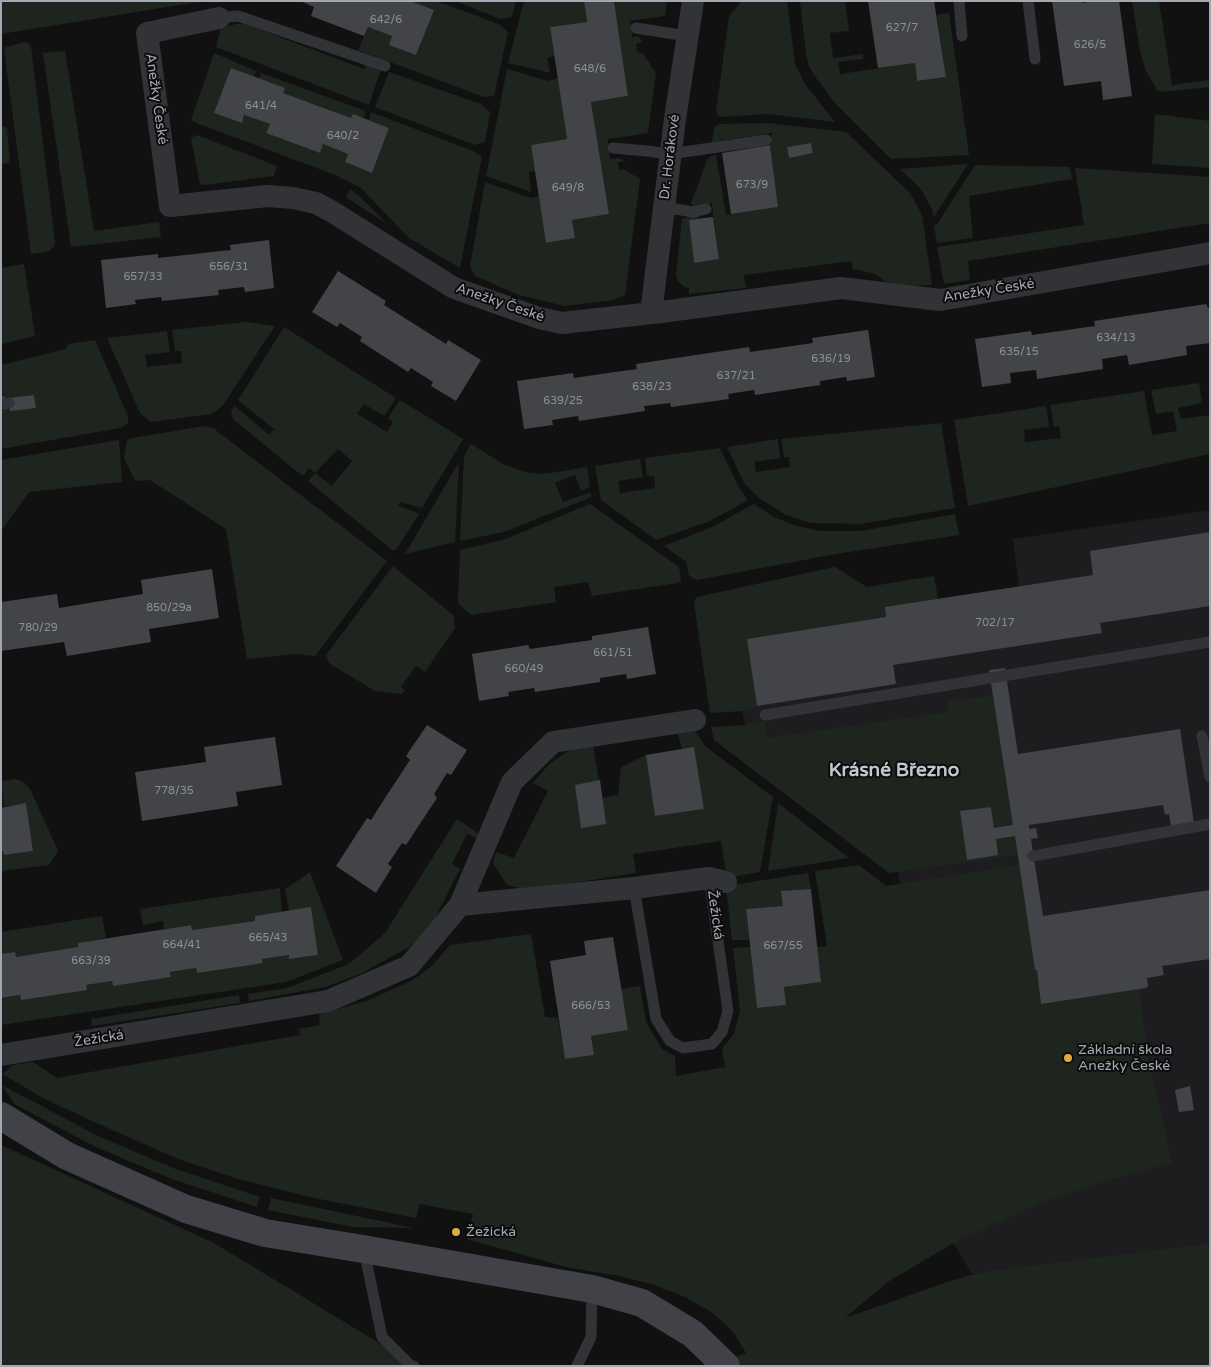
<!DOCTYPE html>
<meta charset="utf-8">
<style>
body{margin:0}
#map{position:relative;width:1211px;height:1367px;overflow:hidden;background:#111112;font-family:"Varela Round",sans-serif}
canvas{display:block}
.frame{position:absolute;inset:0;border:2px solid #a4a8b2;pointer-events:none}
</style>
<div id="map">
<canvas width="1211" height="1367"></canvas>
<div class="frame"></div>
</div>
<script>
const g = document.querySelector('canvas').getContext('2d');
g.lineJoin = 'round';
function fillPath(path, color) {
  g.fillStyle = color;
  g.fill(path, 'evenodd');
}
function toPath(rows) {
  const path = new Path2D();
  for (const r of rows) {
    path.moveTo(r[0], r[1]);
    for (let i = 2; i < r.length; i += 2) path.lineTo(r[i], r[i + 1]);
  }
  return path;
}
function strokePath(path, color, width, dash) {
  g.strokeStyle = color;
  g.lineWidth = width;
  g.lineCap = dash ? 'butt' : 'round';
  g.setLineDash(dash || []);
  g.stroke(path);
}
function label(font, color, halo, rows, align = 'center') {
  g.font = font + ' "Varela Round",sans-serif';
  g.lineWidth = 4;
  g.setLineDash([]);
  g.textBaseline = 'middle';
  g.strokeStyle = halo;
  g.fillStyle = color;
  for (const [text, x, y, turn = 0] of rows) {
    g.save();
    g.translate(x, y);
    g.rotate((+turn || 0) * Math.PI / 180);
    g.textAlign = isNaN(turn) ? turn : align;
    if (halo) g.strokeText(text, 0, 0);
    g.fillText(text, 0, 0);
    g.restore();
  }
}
const built = toPath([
 [1210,510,1210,1243,972,1274,954,1244,898,872,891,869,745,725,742,711,710,713,694,602,697,597,835,567,867,587,934,576,938,599,1019,587,1013,539]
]);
const green = toPath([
 [1,1,204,1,1,34],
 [414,1,436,1,499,24,508,32,494,96,484,97,358,50,368,27,392,36,390,45,416,55,433,10,413,3],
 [455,1,516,1,512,17,500,19],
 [524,1,584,1,587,22,550,27,554,56,547,58,550,73,508,63],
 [614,1,667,1,665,16,630,21,632,37,638,36,643,42,636,44,637,52,643,54,656,73,648,133,608,139,610,159,618,158,626,161,618,162,619,170,625,170,640,179,625,295,613,300,565,306,519,295,475,276,470,266,485,182,531,198,539,196,546,243,575,238,572,220,609,214,591,102,628,96],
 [742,1,787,1,795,64,805,84,835,122,768,114,720,117,716,112,729,16],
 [800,1,845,1,849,31,830,33,833,58,863,54,863,59,838,62,840,74,915,63,917,81,946,77,937,15,949,13,969,155,891,159,834,102,814,75,808,64,806,52],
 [1132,1,1159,1,1172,85,1210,80,1210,87,1171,91,1164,92,1157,90,1146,71,1140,51],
 [236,24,245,24,364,69,367,63,381,69,369,105,216,47,221,28],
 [24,42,28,43,31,46,55,242,54,246,49,251,31,254,4,49,6,47],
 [65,51,94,231,159,222,161,237,71,247,43,53],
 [214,53,256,71,254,77,214,113,241,123,244,115,270,124,266,133,320,153,323,144,348,154,345,162,372,173,389,128,369,120,371,112,473,151,482,157,460,268,409,238,361,188,333,174,199,124,191,120],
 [507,69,548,81,558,78,567,139,531,145,535,171,529,172,531,192,486,176],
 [389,72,481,104,490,112,485,142,475,145,375,107],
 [261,73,366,111,363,118,353,114,351,118,283,93,259,79],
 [1155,114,1210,121,1210,168,1152,164],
 [769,123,846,132,910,193,922,215,932,285,905,286,886,282,875,274,853,269,851,261,744,275,746,288,689,294,689,288,684,287,678,281,676,274,682,219,699,214,699,218,689,220,694,263,719,259,712,203,695,207,691,204,707,160,711,156,716,155,726,215,778,207,770,145,772,133,712,142,714,128,719,124],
 [811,143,813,153,789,157,787,147],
 [1,125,7,128,10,163,1,164],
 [197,135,277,166,274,176,204,185,200,184,191,138],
 [968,164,934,217,932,209,920,188,900,169],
 [975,165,1070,167,1072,179,969,196,973,238,937,243,934,226,938,223],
 [1075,168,1210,177,1210,223,968,261,970,280,944,284,937,247,1084,225],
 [350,189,359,196,387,224,346,197],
 [24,264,35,336,1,344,1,268],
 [246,322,275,326,223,405,218,410,210,414,151,422,140,413,107,338,167,331,170,352,145,355,147,367,182,363,181,351,175,351,172,330],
 [284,327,396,398,384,416,364,404,357,414,387,432,393,422,388,418,400,400,463,439,422,508,401,502,398,505,419,514,396,550,392,550,308,481,315,473,309,468,304,475,301,475,233,419,231,410,235,406,269,435,274,429,238,400],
 [338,449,352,461,332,486,315,473],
 [95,340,128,416,128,423,120,428,1,449,1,404,36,407,34,395,8,398,1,392,1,365,66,349,68,344],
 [1199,383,1202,403,1178,408,1181,419,1210,415,1210,454,968,506,954,420,1046,406,1049,427,1024,430,1025,442,1061,438,1059,426,1054,427,1050,405,1144,391,1152,435,1177,431,1173,411,1156,414,1151,390],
 [941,423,955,508,860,524,811,523,786,515,759,498,744,483,727,447,778,439,780,458,754,462,756,472,790,467,789,457,784,457,781,439],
 [204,426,213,428,387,561,315,656,295,654,247,659,226,529,150,480,135,481,124,458,127,439],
 [119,440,122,482,29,492,1,531,1,460],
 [471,444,503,464,525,472,541,474,558,472,587,467,590,487,581,491,575,475,555,483,563,502,591,492,591,497,504,532,460,541,464,456],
 [720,448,739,488,748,500,710,521,656,540,601,500,595,466,640,459,643,477,618,481,620,493,655,488,654,476,647,476,645,458],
 [459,462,455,542,405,554],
 [590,504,679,567,681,581,677,583,592,596,588,582,554,587,556,602,471,615,458,603,460,550,503,540],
 [754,504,774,517,797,526,820,531,861,531,955,514,959,535,836,554,697,580,689,576,686,562,664,546,712,527],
 [393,566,453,615,455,628,425,672,416,666,401,687,405,691,401,694,375,691,329,663,326,655],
 [835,567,867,587,934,576,938,599,885,607,886,617,747,639,757,706,742,711,710,713,694,602,697,597],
 [993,696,1013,825,994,828,991,807,960,812,967,860,996,839,1015,836,1017,855,889,873,714,740,711,727,745,725,764,721,767,738,949,712,947,701],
 [693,727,705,746,773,797,760,872,727,878,721,841,633,854,636,873,528,890,507,885,493,863,496,852,514,858,548,791,533,783,549,764,569,751,593,745,602,798,618,795,621,767,646,755,656,816,704,809,694,748,682,749,677,730],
 [16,779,22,781,30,789,58,851,49,865,1,871,1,851,3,851,4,855,33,851,26,804,4,807,1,782,2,781],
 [778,803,849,858,768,871],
 [457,819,478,833,476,838,467,834,452,864,460,869,431,926,419,938,409,947,360,974,325,987,249,1001,248,994,287,988,349,964,385,933],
 [859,865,886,886,1019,865,1035,970,1037,970,1041,1003,1139,989,1147,1051,1172,1163,1111,1179,1042,1202,954,1243,889,1281,845,1318,953,1280,983,1272,1210,1243,1210,1366,712,1366,746,1353,734,1333,713,1313,685,1297,655,1285,619,1276,566,1267,467,1239,473,1214,420,1204,416,1218,309,1197,238,1179,178,1159,92,1121,43,1098,2,1074,13,1065,33,1062,57,1078,300,1035,299,1029,320,1025,319,1014,367,1001,413,980,433,965,450,945,531,934,545,1017,558,1018,565,1059,594,1055,591,1036,628,1030,621,989,640,986,646,1022,662,1049,675,1056,676,1076,725,1067,722,1049,734,1034,740,1011,733,948,750,947,757,1008,786,1005,784,987,821,982,817,947,827,946,815,871],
 [310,872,343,960,286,982,1,1025,1,998,20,995,21,1000,86,985,112,981,113,986,171,977,170,972,196,968,197,973,263,963,262,959,289,955,290,959,318,955,311,908,289,911,285,888,290,886],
 [808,873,811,889,782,891,783,906,746,909,749,940,732,940,726,886],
 [280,888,282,912,255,916,255,921,192,930,191,925,164,929,163,921,143,925,140,909],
 [102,916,106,938,78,943,78,947,16,957,1,954,1,932],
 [239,995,240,1003,92,1026,91,1019],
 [2,1085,98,1136,173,1168,260,1197,257,1207,169,1178,96,1147,14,1104],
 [1,1145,214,1243,417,1366,1,1366],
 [271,1198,414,1228,353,1227,268,1210]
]);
const building = toPath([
 [300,1,410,1,434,10,416,55,389,45,392,36,368,27,364,36,311,16,314,7],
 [584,1,614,1,628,96,591,102,609,214,572,220,575,238,546,243,531,145,567,139,550,27,587,22],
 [868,1,934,1,946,77,917,81,915,63,878,68],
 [1052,1,1082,1,1082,3,1093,1,1119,1,1132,96,1103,100,1101,81,1064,86],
 [231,68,285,88,283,93,351,118,353,114,389,128,372,173,345,162,348,154,323,144,320,153,266,133,270,124,244,115,242,123,214,113],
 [811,143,813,153,789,158,787,147],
 [770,145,778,207,731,214,722,153],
 [713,217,719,259,694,263,689,220],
 [269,240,274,288,245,292,244,287,218,290,219,295,162,301,161,297,135,300,136,304,106,308,101,260,158,254,158,258,231,250,230,245],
 [338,271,386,301,384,305,446,344,448,340,481,360,456,401,431,386,433,382,411,368,408,372,360,341,362,337,340,323,337,327,312,312],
 [1206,304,1208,308,1210,308,1210,343,1186,346,1187,355,1129,365,1127,355,1102,359,1103,369,1037,379,1036,370,1010,373,1011,383,982,387,975,339,1031,331,1032,335,1095,326,1094,321],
 [868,330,875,377,847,381,846,377,820,381,820,385,755,395,754,390,728,394,729,399,671,407,670,403,644,406,645,411,579,421,578,416,552,420,553,425,524,429,517,381,573,373,574,378,601,374,637,369,636,364,749,347,750,352,813,343,812,338],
 [34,395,36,408,10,411,8,398],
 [1210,532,1210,606,1100,623,1102,633,893,665,896,684,757,706,747,639,886,617,885,607,1093,575,1090,551],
 [212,569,219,618,149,629,151,642,67,656,64,642,1,651,1,602,57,594,59,608,143,594,141,580],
 [648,627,656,674,627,679,626,674,600,678,600,682,535,692,534,688,508,692,509,696,479,701,472,654,528,645,530,649,592,640,592,636],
 [1005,668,1018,754,1180,729,1194,823,1171,827,1169,814,1165,815,1163,805,1029,825,1029,829,1036,828,1038,838,1031,839,1043,916,1210,890,1210,959,1162,966,1164,975,1147,978,1148,986,1146,988,1041,1004,1037,970,1035,970,1015,836,996,839,998,855,967,860,960,811,991,807,994,828,1013,825,989,670],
 [427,725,467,750,451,775,447,773,434,794,437,798,406,845,402,843,388,864,392,867,376,893,336,866,367,818,371,820,385,798,410,760,406,756],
 [275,737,282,785,236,792,238,806,142,821,135,772,206,762,204,747],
 [694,747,704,809,655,816,646,755],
 [600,780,606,824,581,828,575,785],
 [26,803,33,851,4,855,3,851,1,851,1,808],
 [811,889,821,982,784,987,786,1005,757,1008,746,909,783,906,781,891],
 [311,907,318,955,289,959,289,955,262,959,263,963,258,964,197,973,196,968,170,972,171,977,113,986,112,981,86,985,87,990,21,1000,20,995,1,998,1,954,15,952,16,957,78,947,78,943,191,925,192,930,255,921,255,916],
 [613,937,628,1030,591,1036,594,1055,565,1059,550,961,586,955,584,941],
 [1190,1086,1194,1110,1179,1112,1175,1090]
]);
const lane = toPath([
 [959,1,962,36],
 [1028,1,1035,59],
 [219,18,238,16,385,66],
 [636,28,687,36],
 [613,148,647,151,670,154,766,140],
 [664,207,693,212,706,209],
 [1,400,5,404,9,403],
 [765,715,1210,642],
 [1202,736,1210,777],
 [1033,856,1210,824],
 [634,888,656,1019,670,1041,683,1048,712,1044,722,1032,728,1011,709,878],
 [364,1250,382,1337,410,1365,414,1366],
 [577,1366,591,1337,592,1289]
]);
const street = toPath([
 [219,18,147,33,170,206,268,196,293,198,316,203,331,211,454,288,539,318,562,323,661,312,841,288,940,300,1210,253],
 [651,313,675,119,693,1],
 [460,905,634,888,709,878,726,882],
 [1,1055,328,1001,409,966,460,905,512,782,553,742,695,720]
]);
const secondary = toPath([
 [1,1116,67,1156,186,1209,265,1233,363,1249,592,1289,642,1303,693,1334,726,1366]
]);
const markers = [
 [1068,1058,5,"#dfab3c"],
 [456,1232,5,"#dfab3c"]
];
const numberNames = [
 ["642/6",386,20],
 ["627/7",902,28],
 ["626/5",1090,45],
 ["648/6",590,69],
 ["641/4",261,106],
 ["640/2",343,136],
 ["673/9",752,185],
 ["649/8",568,188],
 ["656/31",229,267],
 ["657/33",143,277],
 ["634/13",1116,338],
 ["635/15",1019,352],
 ["636/19",831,359],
 ["637/21",736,376],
 ["638/23",652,387],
 ["639/25",563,401],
 ["850/29a",169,608],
 ["702/17",995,623],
 ["780/29",38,628],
 ["661/51",613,653],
 ["660/49",524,669],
 ["778/35",174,791],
 ["665/43",268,938],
 ["664/41",182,945],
 ["667/55",783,946],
 ["663/39",91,961],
 ["666/53",591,1006]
];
const streetNames = [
 ["Anežky České",156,99,82],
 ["Dr. Horákové",670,157,-83],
 ["Anežky České",989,291,-9],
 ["Anežky České",500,303,19],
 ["Žežická",715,915,82],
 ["Žežická",99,1039,-9]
];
const poiNames = [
 ["Základní škola",1078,1050],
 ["Anežky České",1078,1066],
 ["Žežická",466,1232]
];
const districtNames = [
 ["Krásné Březno",894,771]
];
fillPath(built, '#1d1d1f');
fillPath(green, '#1e251f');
fillPath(building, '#434448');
strokePath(lane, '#323337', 11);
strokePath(street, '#323337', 22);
strokePath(secondary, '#414247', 28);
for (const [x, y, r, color] of markers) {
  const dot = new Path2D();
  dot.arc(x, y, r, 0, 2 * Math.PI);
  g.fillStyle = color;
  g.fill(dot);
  strokePath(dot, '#0c0c0d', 2);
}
label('11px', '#8c8f98', null, numberNames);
label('14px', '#a4a8b2', '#0c0c0d', streetNames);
label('14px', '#a4a8b2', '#0c0c0d', poiNames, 'left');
label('bold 19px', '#c4c7ce', '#0c0c0d', districtNames);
</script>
